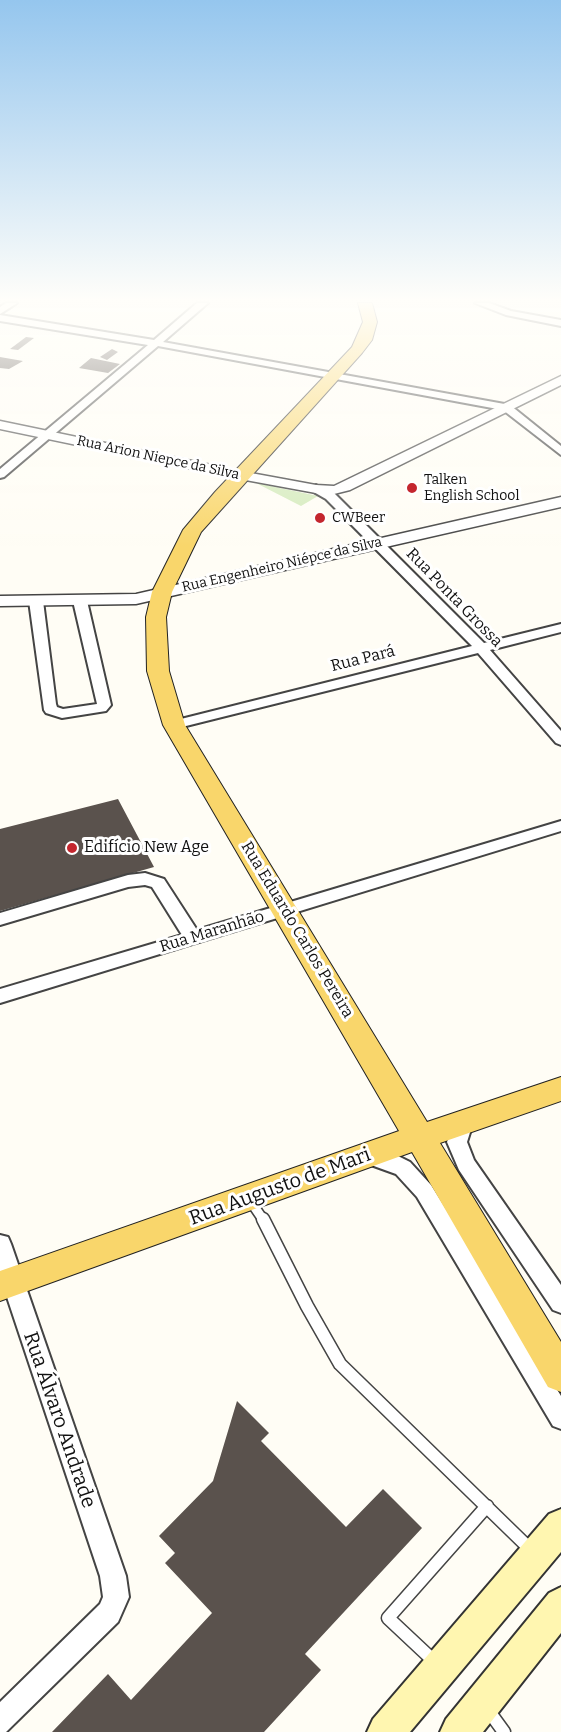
<!DOCTYPE html>
<meta charset="utf-8">
<style>
body{margin:0}
canvas{display:block;background:#fffdf5}
</style>
<canvas width="561" height="1732"></canvas>
<script>
const g = document.querySelector('canvas').getContext('2d');
g.lineJoin = 'round';
function fillPath(path, color) {
  g.fillStyle = color;
  g.fill(path, 'evenodd');
}
function toPath(rows) {
  const path = new Path2D();
  for (const r of rows) {
    path.moveTo(r[0], r[1]);
    for (let i = 2; i < r.length; i += 2) path.lineTo(r[i], r[i + 1]);
  }
  return path;
}
function strokePath(path, color, width, dash) {
  g.strokeStyle = color;
  g.lineWidth = width;
  g.lineCap = dash ? 'butt' : 'round';
  g.setLineDash(dash || []);
  g.stroke(path);
}
function label(font, color, halo, rows, align = 'center') {
  g.font = font + ' Bitter,serif';
  g.lineWidth = 6;
  g.setLineDash([]);
  g.textBaseline = 'middle';
  g.strokeStyle = halo;
  g.fillStyle = color;
  for (const [text, x, y, turn = 0] of rows) {
    g.save();
    g.translate(x, y);
    g.rotate((+turn || 0) * Math.PI / 180);
    g.textAlign = isNaN(turn) ? turn : align;
    if (halo) g.strokeText(text, 0, 0);
    g.fillText(text, 0, 0);
    g.restore();
  }
}
const green = toPath([
 [256,483,318,496,301,506]
]);
const building = toPath([
 [26,337,34,338,18,350,10,349],
 [112,349,118,352,107,360,100,357],
 [0,357,23,361,9,369,0,368],
 [91,358,120,364,108,373,79,368],
 [118,799,154,867,0,911,0,829],
 [237,1401,269,1433,261,1441,346,1527,383,1489,422,1528,305,1654,321,1670,264,1732,52,1732,108,1674,131,1700,212,1613,165,1563,175,1553,159,1536,213,1481]
]);
const serviceFar1 = toPath([
 [249,1199,264,1221]
]);
const service = toPath([
 [263,1219,307,1306,340,1364,531,1550],
 [436,1663,388,1618,487,1506],
 [488,1710,504,1732]
]);
const minor = toPath([
 [6,303,17,303,0,314,0,307,6,303],
 [197,303,208,303,163,342,510,405,561,446,561,455,503,410,158,346,4,477,0,478,0,469,148,345,0,321,0,315,154,340,197,303],
 [475,303,489,303,511,311,561,320,561,326,506,315,475,303],
 [316,485,334,493,484,643,561,624,561,632,490,650,561,731,561,745,556,743,478,653,174,729,169,728,167,725,169,722,472,646,326,499,312,491,310,489,316,485],
 [36,597,43,601,56,704,57,707,63,709,97,704,73,601,80,597,87,601,111,705,106,711,62,718,46,713,44,710,29,601,36,597],
 [561,821,561,831,0,1003,0,989,182,935,152,887,145,885,128,887,0,925,0,913,128,875,145,873,164,879,197,930,561,821],
 [463,1115,470,1117,473,1123,467,1142,474,1160,561,1285,561,1313,553,1310,459,1170,447,1142,456,1117,463,1115],
 [367,1147,396,1155,410,1162,431,1185,561,1396,561,1429,553,1426,417,1197,396,1174,360,1161,357,1155,360,1149,367,1147],
 [0,1235,8,1237,11,1244,126,1576,129,1597,118,1622,6,1732,0,1732,0,1702,100,1604,103,1597,100,1576,0,1276,0,1235]
]);
const tertiary = toPath([
 [561,376,561,385,350,490,334,494,316,493,240,479,0,429,0,421,240,471,316,485,334,486,561,376],
 [561,497,561,507,136,604,0,606,0,596,136,594,561,497]
]);
const secondary = toPath([
 [561,1509,561,1552,410,1732,367,1732,373,1719,549,1514,561,1509],
 [561,1587,561,1633,483,1732,440,1732,446,1719,549,1593,561,1587]
]);
const primary = toPath([
 [358,303,372,303,377,322,372,340,362,353,201,532,172,592,166,617,169,671,185,725,427,1122,561,1077,561,1101,440,1143,561,1342,561,1392,548,1387,412,1152,0,1301,0,1271,399,1131,163,725,147,671,146,617,152,592,183,530,215,492,352,347,363,322,358,303]
]);
const markers = [
 [412,488,6,"#c4262e"],
 [320,518,6,"#c4262e"],
 [72,848,6,"#c4262e"]
];
const farStreetnames = [
 ["Rua Arion Niepce da Silva",158,458,12],
 ["Rua Engenheiro Niépce da Silva",282,565,-13]
];
const farPoinames = [
 ["Talken",424,480],
 ["English School",424,496],
 ["CWBeer",332,518]
];
const streetNames = [
 ["Rua Ponta Grossa",454,598,46],
 ["Rua Pará",363,659,-14],
 ["Rua Eduardo Carlos Pereira",297,930,59],
 ["Rua Maranhão",212,932,-17]
];
const poiNames = [
 ["Edifício New Age",84,848]
];
const nearStreetnames = [
 ["Rua Augusto de Mari",280,1187,-20],
 ["Rua Álvaro Andrade",59,1420,71]
];
fillPath(green, '#d5ebbd');
fillPath(building, '#5a524d');
strokePath(serviceFar1, '#444', 12);
strokePath(service, '#444', 15);
strokePath(minor, '#444', 4);
strokePath(tertiary, '#444', 3);
strokePath(secondary, '#333', 4);
strokePath(primary, '#222', 2);
strokePath(serviceFar1, '#fff', 9);
strokePath(service, '#fff', 12);
fillPath(minor, '#fff');
fillPath(tertiary, '#fff');
fillPath(secondary, '#fff6b0');
fillPath(primary, '#f9d66b');
const sky = g.createLinearGradient(0, 0, 0, 546);
sky.addColorStop(0, '#95c6ee');
sky.addColorStop(0.55, '#fffefa');
sky.addColorStop(1, '#fffefa00');
g.fillStyle = sky;
g.fillRect(0, 0, 561, 546);
for (const [x, y, r, color] of markers) {
  const dot = new Path2D();
  dot.arc(x, y, r, 0, 2 * Math.PI);
  g.fillStyle = color;
  g.fill(dot);
  strokePath(dot, '#fff', 2);
}
label('14px', '#111', '#fff', farStreetnames);
label('14px', '#111', '#fff', farPoinames, 'left');
label('16px', '#111', '#fff', streetNames);
label('16px', '#111', '#fff', poiNames, 'left');
label('20px', '#111', '#fff', nearStreetnames);
</script>
